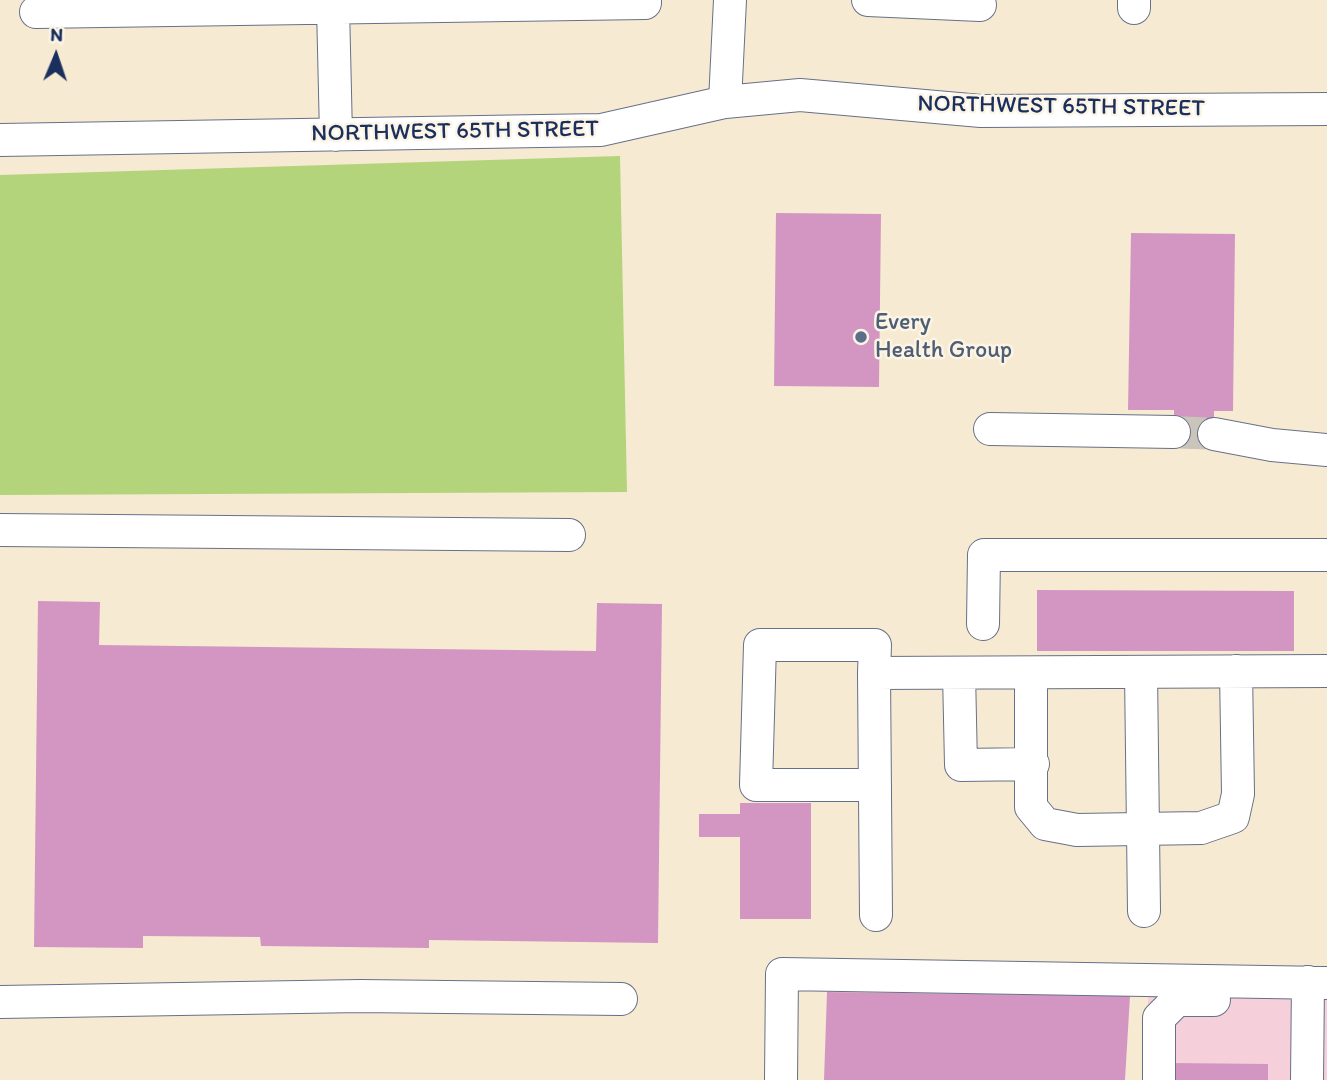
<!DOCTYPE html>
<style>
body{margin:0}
#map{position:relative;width:1327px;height:1080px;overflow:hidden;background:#f6ead2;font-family:Itim,sans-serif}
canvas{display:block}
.north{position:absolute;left:21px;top:21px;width:70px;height:70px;-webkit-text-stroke:5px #fcf5e5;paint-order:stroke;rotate:2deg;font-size:19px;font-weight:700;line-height:28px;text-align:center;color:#1b2f5e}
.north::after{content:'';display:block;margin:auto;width:24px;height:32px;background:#1b2f5e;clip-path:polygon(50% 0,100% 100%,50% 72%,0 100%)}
</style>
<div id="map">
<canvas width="1327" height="1080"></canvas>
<div class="north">N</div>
</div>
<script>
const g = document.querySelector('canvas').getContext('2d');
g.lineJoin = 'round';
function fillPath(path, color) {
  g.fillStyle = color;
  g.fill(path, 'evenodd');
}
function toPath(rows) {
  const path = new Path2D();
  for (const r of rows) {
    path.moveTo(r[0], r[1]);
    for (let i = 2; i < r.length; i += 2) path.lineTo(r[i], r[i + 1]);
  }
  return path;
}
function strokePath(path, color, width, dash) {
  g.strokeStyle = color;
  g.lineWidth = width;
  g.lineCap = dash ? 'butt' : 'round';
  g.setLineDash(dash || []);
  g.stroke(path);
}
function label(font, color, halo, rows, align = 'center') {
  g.font = font + ' Itim,sans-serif';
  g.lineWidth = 5;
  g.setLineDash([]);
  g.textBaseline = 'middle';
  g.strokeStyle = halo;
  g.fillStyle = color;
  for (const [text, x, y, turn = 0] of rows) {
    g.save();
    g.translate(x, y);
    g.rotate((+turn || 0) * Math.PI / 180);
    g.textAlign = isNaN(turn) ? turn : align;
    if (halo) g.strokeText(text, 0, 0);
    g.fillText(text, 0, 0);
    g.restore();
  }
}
const built = toPath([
 [1149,964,1327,968,1327,1080,1146,1080]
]);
const green = toPath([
 [620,156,627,492,0,495,0,175]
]);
const building = toPath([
 [776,213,881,214,879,387,774,386],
 [1131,233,1235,234,1233,411,1214,411,1214,449,1174,448,1174,410,1128,410],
 [1037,590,1294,591,1294,651,1037,651],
 [38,601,100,602,99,645,596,651,597,603,662,604,658,943,429,940,429,948,261,946,260,937,143,936,143,948,34,947],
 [740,803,811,803,811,919,740,919,740,837,699,837,699,814,740,814],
 [827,992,1130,996,1125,1080,824,1080],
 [1172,1063,1268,1064,1268,1080,1171,1080]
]);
const minorTunnel = toPath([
 [1174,432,1214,434]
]);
const minor = toPath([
 [868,0,980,5],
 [1134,0,1134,8],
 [333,7,336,135],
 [36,12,645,3,645,0],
 [725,102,730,0],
 [0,140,601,130,725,102,800,95,981,111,1327,109],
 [990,429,1174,432],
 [1214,434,1272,445,1327,450],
 [0,530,569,535],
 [983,624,984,555,1327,555],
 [1141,672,1144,911],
 [874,673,876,915],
 [959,673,961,765,1033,764],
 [1031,673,1031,807,1045,824,1077,830,1201,828,1233,817,1238,794,1236,671],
 [875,785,756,785,760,645,875,645,874,673,1327,671],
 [0,1002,360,996,621,999],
 [781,1080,782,974,1327,983],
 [1159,1080,1159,1018,1177,1000,1214,1000],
 [1307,1080,1308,982]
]);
const markers = [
 [861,337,7,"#5c6f8a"]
];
const streetNames = [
 ["NORTHWEST 65TH STREET",1061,107,1],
 ["NORTHWEST 65TH STREET",455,132,-1]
];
const serviceNames = [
 ["Every",875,323],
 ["Health Group",875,351]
];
fillPath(built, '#f5cfd9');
fillPath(green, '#b3d47b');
fillPath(building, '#d396c2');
strokePath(minorTunnel, '#cac5bb', 32, [32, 16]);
strokePath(minor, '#687087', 34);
strokePath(minor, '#fff', 32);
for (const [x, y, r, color] of markers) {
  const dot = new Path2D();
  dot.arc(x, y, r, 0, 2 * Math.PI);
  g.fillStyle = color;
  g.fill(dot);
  strokePath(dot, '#fcf5e5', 2.5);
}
label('24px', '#1b2f5e', '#fcf5e5', streetNames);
label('24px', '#4e5e75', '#fcf5e5', serviceNames, 'left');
</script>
